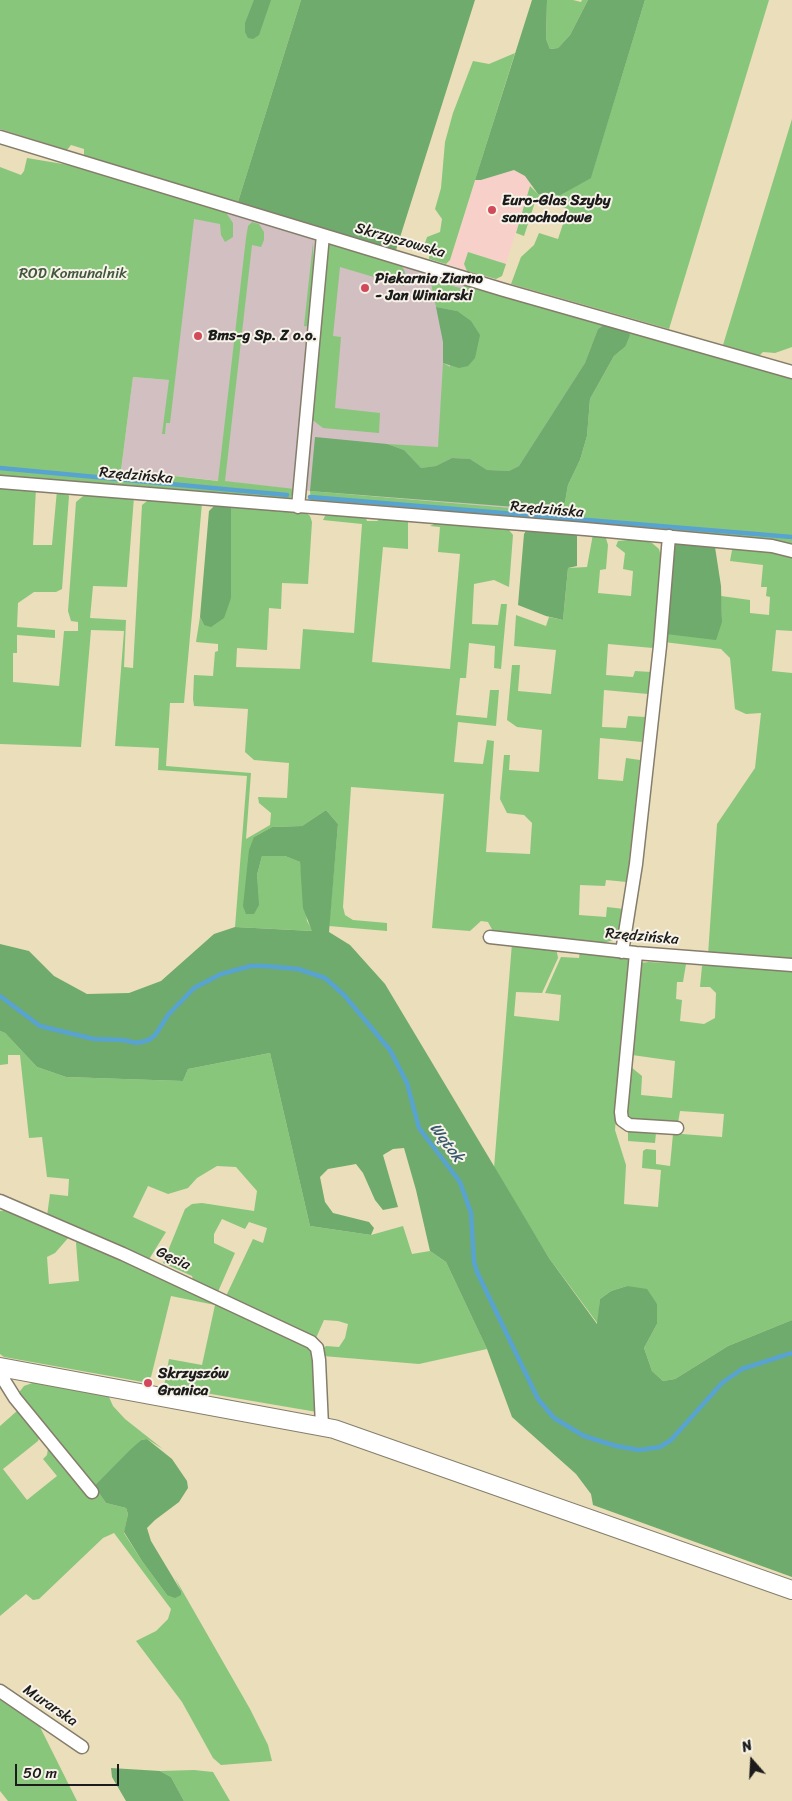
<!DOCTYPE html>
<meta charset="utf-8">
<style>
body{margin:0}
#map{position:relative;width:792px;height:1801px;overflow:hidden;background:#ebdeba;font-family:Sriracha,sans-serif}
canvas{display:block}
.north{position:absolute;left:727px;top:1736px;width:50px;height:50px;-webkit-text-stroke:4px #f7f3e8;paint-order:stroke;rotate:341deg;font-size:14px;font-weight:700;line-height:20px;text-align:center;color:#1c1c1c}
.north::after{content:'';display:block;margin:auto;width:18px;height:22px;background:#1c1c1c;clip-path:polygon(50% 0,100% 100%,50% 72%,0 100%)}
.scale{position:absolute;left:15px;top:1764px;width:104px;height:22px;box-sizing:border-box;border:2px solid #1c1c1c;border-top:0;padding-left:6px;font-size:15px;line-height:18px;white-space:nowrap;color:#1c1c1c;-webkit-text-stroke:4px #f7f3e8;paint-order:stroke}
</style>
<div id="map">
<canvas width="792" height="1801"></canvas>
<div class="north">N</div>
<div class="scale">50 m</div>
</div>
<script>
const g = document.querySelector('canvas').getContext('2d');
g.lineJoin = 'round';
function fillPath(path, color) {
  g.fillStyle = color;
  g.fill(path, 'evenodd');
}
function toPath(rows) {
  const path = new Path2D();
  for (const r of rows) {
    path.moveTo(r[0], r[1]);
    for (let i = 2; i < r.length; i += 2) path.lineTo(r[i], r[i + 1]);
  }
  return path;
}
function strokePath(path, color, width, dash) {
  g.strokeStyle = color;
  g.lineWidth = width;
  g.lineCap = dash ? 'butt' : 'round';
  g.setLineDash(dash || []);
  g.stroke(path);
}
function label(font, color, halo, rows, align = 'center') {
  g.font = font + ' Sriracha,sans-serif';
  g.lineWidth = 4;
  g.setLineDash([]);
  g.textBaseline = 'middle';
  g.strokeStyle = halo;
  g.fillStyle = color;
  for (const [text, x, y, turn = 0] of rows) {
    g.save();
    g.translate(x, y);
    g.rotate((+turn || 0) * Math.PI / 180);
    g.textAlign = isNaN(turn) ? turn : align;
    if (halo) g.strokeText(text, 0, 0);
    g.fillText(text, 0, 0);
    g.restore();
  }
}
const built = toPath([
 [486,146,538,162,502,276,496,279,446,264,450,260]
]);
const industrial = toPath([
 [193,202,621,327,512,508,310,491,121,470,133,377,169,380]
]);
const green = toPath([
 [0,0,301,0,238,202,84,156,84,149,71,145,67,150,0,129],
 [547,0,573,0,581,2,582,0,588,0,570,35,558,48,550,49,546,39],
 [645,0,769,0,669,329,511,284,521,257,534,245,539,233,558,239,568,209,536,199,524,236,516,233,530,186,538,194,546,196,561,195,591,177],
 [515,53,450,260,446,264,429,259,430,244,425,243,427,237,440,232,442,219,435,209,441,188,445,142,453,113,473,61,489,64],
 [792,119,792,347,775,353,763,352,759,356,723,345],
 [27,158,69,165,225,211,233,223,233,237,225,242,221,235,220,224,194,219,170,423,166,423,165,434,162,434,169,380,133,377,121,470,218,481,246,238,248,226,252,222,259,224,264,232,264,240,261,247,252,245,225,481,295,489,290,499,0,477,0,167,21,175,24,171],
 [313,242,314,294,310,327,304,326],
 [330,242,402,266,405,272,404,286,340,267,333,336,341,337,335,408,380,413,379,433,323,428,310,418,326,249],
 [468,252,506,264,502,276,496,279,467,271,464,264],
 [421,277,460,288,472,283,607,323,598,329,585,363,519,466,509,471,487,470,470,459,452,458,436,466,421,468,404,450,387,444,438,447,443,363,450,367,457,311,436,307,431,283],
 [626,329,792,378,792,545,321,503,311,501,310,491,512,508,565,502,568,485,580,460,587,436,590,399,614,356,625,347],
 [0,485,36,488,33,545,52,545,57,490,66,490,69,496,62,589,56,592,34,592,18,603,17,627,55,630,55,638,17,635,17,653,13,653,13,682,59,686,64,631,78,631,78,622,71,621,68,611,76,502,88,492,134,497,127,587,93,586,90,618,126,620,124,667,133,668,142,505,151,498,202,503,184,703,170,703,166,766,251,773,246,839,270,825,271,813,259,803,258,797,287,798,289,763,254,760,245,752,248,709,194,706,193,699,194,675,213,676,215,652,218,651,218,644,196,642,200,617,204,625,231,598,231,505,305,512,310,516,312,522,308,584,282,583,281,609,269,608,267,650,237,648,236,667,300,669,303,629,354,633,362,524,323,520,326,514,365,516,367,521,377,521,383,517,408,519,408,549,383,547,372,662,450,669,460,554,438,552,440,527,430,526,440,521,497,526,509,530,513,535,509,587,494,580,474,584,472,624,498,625,501,604,507,604,501,669,494,668,495,646,469,643,466,678,460,678,456,715,487,718,490,690,499,690,496,726,458,722,454,762,483,764,487,740,494,741,486,852,530,854,532,823,524,815,507,813,500,799,504,755,510,755,509,770,539,772,542,730,517,727,507,720,512,665,520,665,518,691,551,694,556,650,514,646,516,615,546,626,549,617,563,620,568,568,587,567,593,534,605,535,608,545,606,569,600,570,598,593,631,596,633,571,623,569,625,553,616,546,618,541,639,539,652,543,659,549,663,564,653,648,608,644,606,675,633,677,635,671,651,672,648,694,604,690,602,727,626,728,628,716,645,717,642,742,600,738,598,779,623,781,626,758,640,760,627,882,606,880,605,886,580,885,579,915,606,917,607,907,624,909,622,932,614,940,603,943,494,933,488,922,481,921,470,931,432,928,444,794,351,787,343,907,345,915,353,920,387,923,387,931,329,926,338,824,326,810,302,826,272,827,254,837,259,905,257,875,262,856,285,856,300,862,307,921,313,931,235,927,247,776,158,770,159,748,115,746,124,631,91,630,81,747,0,744],
 [736,546,792,554,792,631,776,630,772,671,792,673,792,961,708,955,717,824,755,768,761,713,746,714,735,709,730,658,721,649,664,642,666,634,722,622,721,596,750,600,750,613,769,615,770,597,766,596,767,587,761,587,763,565,730,561,732,550],
 [512,943,556,947,558,958,542,993,516,992,514,1016,559,1021,561,995,545,993,561,957,579,958,580,950,630,957,615,1130,626,1165,624,1204,658,1207,661,1170,642,1168,643,1151,646,1149,656,1150,656,1164,670,1166,673,1134,656,1133,655,1143,628,1141,628,1130,722,1137,724,1114,680,1111,678,1123,627,1118,631,1067,642,1076,641,1095,672,1098,675,1061,632,1055,639,963,649,962,686,964,683,982,677,982,676,999,682,1000,680,1021,704,1024,715,1018,716,993,710,987,700,987,702,966,707,964,792,969,792,1320,728,1346,675,1379,663,1381,652,1371,644,1348,657,1324,657,1304,627,1286,611,1291,600,1299,598,1324,549,1258,494,1168],
 [0,1031,5,1033,37,1067,66,1077,183,1081,188,1069,270,1053,310,1226,371,1235,403,1226,412,1254,430,1251,446,1262,487,1349,419,1364,323,1356,322,1350,326,1346,339,1347,345,1338,348,1324,338,1321,324,1320,316,1338,227,1300,227,1294,253,1239,263,1243,267,1228,249,1222,245,1229,222,1219,214,1234,214,1243,235,1253,217,1294,194,1283,192,1276,163,1263,185,1209,192,1204,202,1203,254,1211,257,1191,236,1167,217,1166,197,1178,188,1188,168,1194,148,1186,133,1217,166,1232,148,1261,47,1216,50,1194,68,1196,69,1179,47,1177,42,1137,29,1138,20,1055,8,1055,8,1064,0,1065],
 [9,1210,69,1237,55,1253,47,1257,49,1284,79,1281,76,1243,78,1239,314,1349,317,1412,164,1386,169,1359,202,1365,215,1305,171,1296,151,1377,143,1382,4,1357,0,1354,0,1211],
 [35,1382,101,1393,109,1397,113,1406,125,1419,163,1449,147,1439,141,1440,94,1486,17,1395,24,1386],
 [17,1411,39,1438,38,1441,3,1469,27,1500,57,1476,43,1459,47,1455,48,1448,97,1490,106,1503,126,1508,128,1514,124,1533,142,1561,167,1595,181,1591,175,1578,250,1709,268,1745,272,1761,221,1765,213,1758,182,1702,136,1641,156,1631,168,1619,171,1609,114,1533,103,1538,39,1599,33,1600,26,1594,0,1616,0,1426],
 [0,1698,39,1725,77,1801,8,1801,0,1791],
 [194,1770,213,1772,230,1801,184,1801,171,1777,160,1771]
]);
const forest = toPath([
 [254,0,271,0,259,35,253,39,248,38,245,32,245,23],
 [301,0,475,0,396,250,238,202],
 [532,0,547,0,546,39,550,49,558,48,570,35,588,0,645,0,591,178,561,195,547,196,538,194,525,176,514,170,481,180,475,180],
 [436,307,457,311,471,321,480,335,475,358,468,366,459,368,443,363,443,342],
 [607,323,626,329,630,335,625,347,614,356,590,399,587,436,580,460,568,485,565,502,554,510,310,491,315,437,387,444,404,450,421,468,436,466,452,458,470,459,487,470,509,471,519,466,585,363,598,329],
 [216,504,231,505,231,598,224,618,211,627,204,625,200,617,209,511],
 [528,528,577,533,577,566,568,568,563,620,546,616,518,605,524,534],
 [675,541,715,547,721,586,722,622,716,640,666,634],
 [326,810,338,824,329,932,350,945,385,984,549,1258,597,1324,600,1299,611,1291,627,1286,647,1289,657,1304,657,1324,644,1348,652,1371,663,1381,675,1379,728,1346,792,1320,792,1577,593,1505,591,1494,576,1474,512,1417,487,1349,446,1262,430,1251,416,1190,404,1148,393,1149,383,1155,398,1207,383,1210,375,1200,363,1173,356,1164,328,1169,320,1177,325,1202,333,1213,369,1222,374,1228,371,1235,310,1226,270,1053,188,1069,183,1081,66,1077,37,1067,5,1033,0,1031,0,944,29,951,54,976,87,994,129,993,161,981,214,934,235,927,312,931,303,908,300,862,285,856,262,856,257,875,259,905,254,914,246,914,243,906,249,850,254,837,272,827,302,826],
 [147,1439,172,1459,187,1481,188,1488,179,1502,155,1520,147,1528,151,1541,181,1591,181,1595,175,1598,167,1595,142,1561,124,1532,128,1514,126,1508,106,1503,94,1486,131,1449,141,1440],
 [111,1768,160,1771,171,1777,184,1801,126,1801,112,1777]
]);
const stream = toPath([
 [0,468,287,495],
 [310,497,792,537],
 [0,996,40,1026,94,1039,123,1040,137,1043,149,1040,156,1034,168,1015,194,988,221,974,251,966,265,966,298,969,325,978,344,995,390,1050,407,1083,419,1128,460,1182,471,1213,474,1262,477,1272,538,1399,554,1418,584,1436,616,1446,639,1450,660,1447,671,1440,722,1383,742,1369,792,1353]
]);
const street = toPath([
 [0,137,504,290,792,372],
 [0,482,585,529,772,546,792,551],
 [298,507,323,235],
 [490,937,636,953,792,965],
 [622,952,636,864,660,646,669,536],
 [636,953,621,1112,622,1120,629,1125,677,1128],
 [0,1201,123,1254,311,1342,317,1348,319,1360,322,1426],
 [0,1368,5,1382,15,1398,92,1492],
 [0,1691,82,1747]
]);
const secondary = toPath([
 [0,1367,334,1429,792,1590]
]);
const markers = [
 [492,210,5,"#d1495b"],
 [365,288,5,"#d1495b"],
 [198,336,5,"#d1495b"],
 [148,1383,5,"#d1495b"]
];
const poiNames = [
 ["Euro-Glas Szyby",502,201],
 ["samochodowe",502,218],
 ["Piekarnia Ziarno",375,279],
 ["- Jan Winiarski",375,296],
 ["Bms-g Sp. Z o.o.",208,336],
 ["Skrzyszów",158,1374],
 ["Granica",158,1391]
];
const streetNames = [
 ["Skrzyszowska",400,241,16],
 ["Rzędzińska",136,476,5],
 ["Rzędzińska",547,510,5],
 ["Rzędzińska",642,937,5],
 ["Gęsia",173,1259,25],
 ["Murarska",50,1706,34]
];
const parkNames = [
 ["ROD Komunalnik",73,274]
];
const waterNames = [
 ["Wątok",446,1143,53]
];
fillPath(built, '#f7d1c9');
fillPath(industrial, '#d2bfc1');
fillPath(green, '#88c67c');
fillPath(forest, '#6eab6c');
strokePath(stream, '#58a3d0', 4.5);
strokePath(street, '#847d6b', 15);
strokePath(secondary, '#847d6b', 20);
strokePath(street, '#fff', 12);
strokePath(secondary, '#fff', 18);
for (const [x, y, r, color] of markers) {
  const dot = new Path2D();
  dot.arc(x, y, r, 0, 2 * Math.PI);
  g.fillStyle = color;
  g.fill(dot);
  strokePath(dot, '#f7f3e8', 2);
}
label('bold 15px', '#1c1c1c', '#f7f3e8', poiNames, 'left');
label('15px', '#1c1c1c', '#f7f3e8', streetNames);
label('15px', '#42583e', '#f7f3e8', parkNames);
label('italic 16px', '#37596d', '#f7f3e8', waterNames);
</script>
